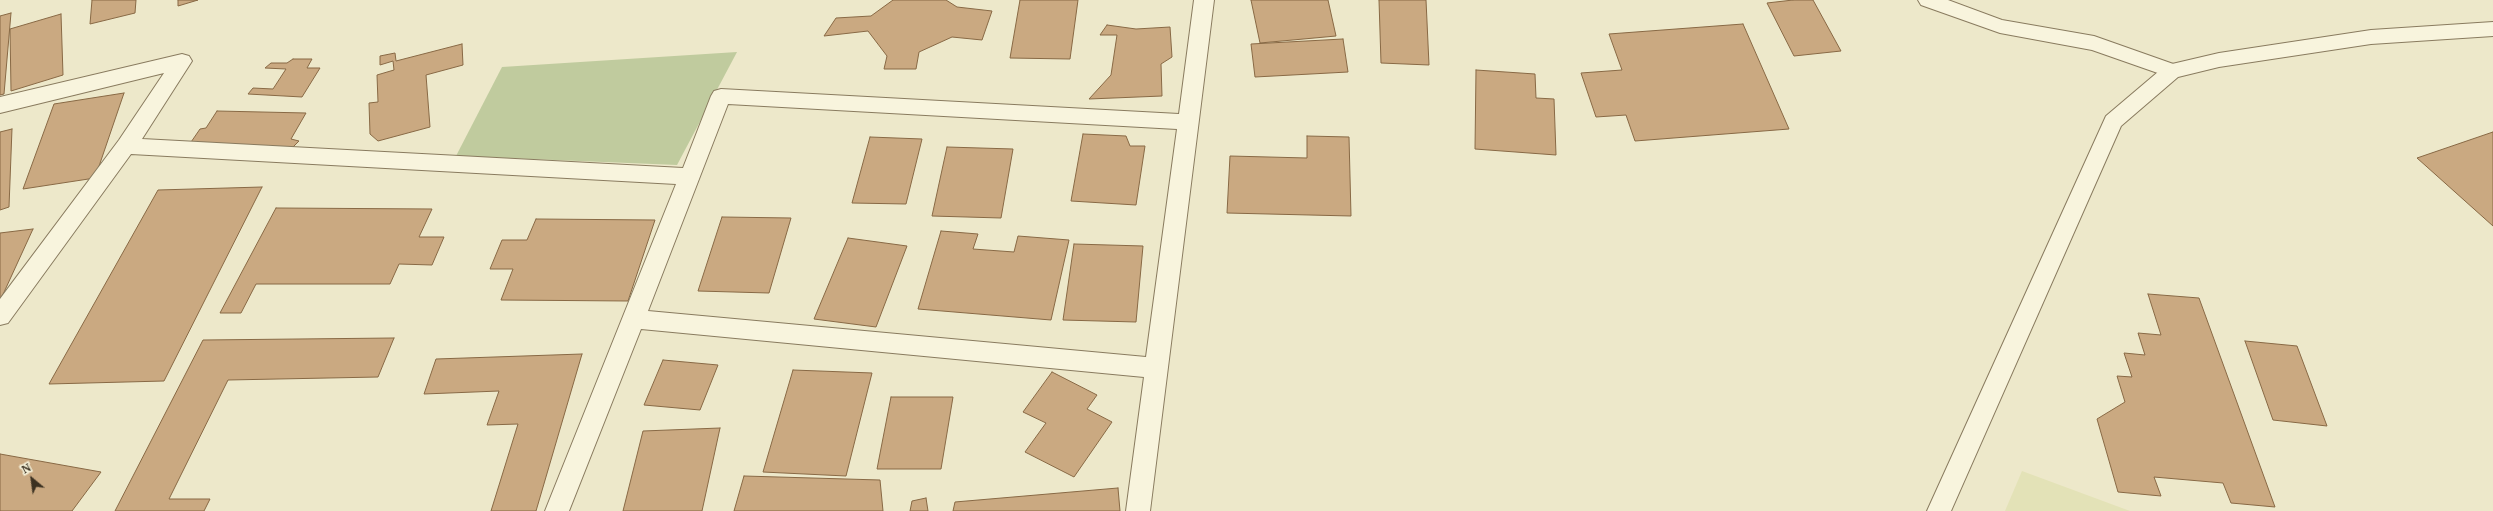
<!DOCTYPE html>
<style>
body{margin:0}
#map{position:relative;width:2493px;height:511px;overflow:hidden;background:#ede8ca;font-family:"Noto Serif",serif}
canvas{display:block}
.north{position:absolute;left:12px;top:459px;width:40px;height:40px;-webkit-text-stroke:3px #f5f1d9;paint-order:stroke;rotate:331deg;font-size:11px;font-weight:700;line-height:16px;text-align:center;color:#3b3121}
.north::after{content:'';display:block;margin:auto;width:14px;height:18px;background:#3b3121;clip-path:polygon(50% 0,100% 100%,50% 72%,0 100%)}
</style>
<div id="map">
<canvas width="2493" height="511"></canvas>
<div class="north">N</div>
</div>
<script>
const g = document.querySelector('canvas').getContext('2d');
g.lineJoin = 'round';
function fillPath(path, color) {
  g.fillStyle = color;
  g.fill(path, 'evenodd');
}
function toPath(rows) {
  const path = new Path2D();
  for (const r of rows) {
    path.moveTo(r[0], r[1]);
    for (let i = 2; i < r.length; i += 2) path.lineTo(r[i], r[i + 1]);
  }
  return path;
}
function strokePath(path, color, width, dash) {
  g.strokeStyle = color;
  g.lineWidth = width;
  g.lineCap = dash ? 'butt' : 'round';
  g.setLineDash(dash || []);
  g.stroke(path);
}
const farmland = toPath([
 [2022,471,2130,511,2005,511]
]);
const green = toPath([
 [737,52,677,165,456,156,502,67]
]);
const building = toPath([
 [92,0,136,0,135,13,90,24,92,0],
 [178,0,198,0,178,6,178,0],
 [893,0,946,0,957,7,992,11,982,40,952,37,919,52,916,69,884,69,887,56,868,31,824,36,836,18,871,16,893,0],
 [1020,0,1078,0,1070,59,1010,58,1020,0],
 [1251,0,1328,0,1336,36,1260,43,1251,0],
 [1379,0,1426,0,1429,65,1381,63,1379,0],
 [1793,0,1813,0,1841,51,1794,56,1767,3,1793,0],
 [11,13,4,94,0,95,0,16,11,13],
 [61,14,63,75,11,91,10,29,61,14],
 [1743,24,1789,129,1635,141,1626,115,1596,117,1581,73,1622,70,1609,34,1743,24],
 [1107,25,1136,29,1170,27,1172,57,1161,64,1162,96,1089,99,1111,75,1117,35,1100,35,1107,25],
 [1343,39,1348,72,1255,77,1251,44,1343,39],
 [462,44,463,65,426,75,430,127,378,141,370,134,369,103,378,102,377,75,394,70,393,61,380,65,380,56,395,53,396,61,462,44],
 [293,59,312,59,307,68,320,68,302,97,248,94,253,88,273,89,286,69,265,68,271,63,287,63,293,59],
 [1476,70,1535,74,1536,98,1554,99,1556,155,1475,149,1476,70],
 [124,93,95,178,23,189,54,104,124,93],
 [217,111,306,113,291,139,299,141,292,148,189,145,200,129,206,128,217,111],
 [12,129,9,207,0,210,0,132,12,129],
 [2493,132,2493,226,2417,158,2493,132],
 [1083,134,1126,136,1130,146,1145,146,1136,205,1071,201,1083,134],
 [1307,136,1349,137,1351,216,1227,213,1230,156,1307,158,1307,136],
 [870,137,922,139,906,204,852,203,870,137],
 [947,147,1013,149,1001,218,932,216,947,147],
 [262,187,164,381,49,384,158,190,262,187],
 [276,208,432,209,419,237,444,237,432,265,399,264,390,284,256,284,241,313,220,313,276,208],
 [722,217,791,218,769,293,698,291,722,217],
 [536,219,655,220,628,301,501,300,513,269,490,269,502,240,527,240,536,219],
 [33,229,0,301,0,233,33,229],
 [941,231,978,234,973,249,1014,252,1018,236,1069,240,1051,320,918,309,941,231],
 [848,238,907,246,876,327,814,319,848,238],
 [1074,244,1143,246,1136,322,1063,320,1074,244],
 [2148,294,2199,298,2275,507,2231,503,2223,483,2154,477,2161,496,2118,492,2097,419,2125,402,2117,376,2132,377,2124,353,2145,355,2138,333,2161,335,2148,294],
 [394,338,378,377,228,380,169,499,210,499,204,511,115,511,203,340,394,338],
 [2245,341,2297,346,2327,426,2273,420,2245,341],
 [582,354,536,511,491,511,518,424,487,425,499,391,424,394,436,359,582,354],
 [663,360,718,365,700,410,644,405,663,360],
 [793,370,872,373,846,476,763,472,793,370],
 [1052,372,1097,395,1087,409,1112,422,1074,477,1025,452,1046,423,1023,412,1052,372],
 [891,397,953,397,941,469,877,469,891,397],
 [720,428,702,511,623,511,643,431,720,428],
 [0,454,101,472,72,511,0,511,0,454],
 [744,476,880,480,883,511,734,511,744,476],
 [1118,488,1120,511,953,511,955,502,1118,488],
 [926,498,928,511,910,511,912,501,926,498]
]);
const minor = toPath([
 [1194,0,1214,0,1150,511,1126,511,1144,377,641,329,569,511,545,511,676,184,131,154,8,323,0,325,0,299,119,140,164,73,0,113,0,97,182,54,189,56,192,61,142,139,683,168,711,96,714,91,721,89,1179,114,1194,0],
 [728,104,1177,129,1146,357,648,311,728,104],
 [1918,0,1948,0,2002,20,2094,36,2179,66,2182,71,2179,76,2172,78,2092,50,2000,33,1921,5,1918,0]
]);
const tertiary = toPath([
 [2493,22,2493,36,2371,44,2219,67,2178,77,2121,126,1951,511,1927,511,2106,116,2165,66,2172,64,2219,53,2371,30,2493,22]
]);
fillPath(farmland, '#e3e2b7');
fillPath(green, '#c0cb9e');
fillPath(building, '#caa981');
strokePath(building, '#886945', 1);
strokePath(minor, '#897b5f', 2);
strokePath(tertiary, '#897b5f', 2);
fillPath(minor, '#f8f4dd');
fillPath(tertiary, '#f8f4dd');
</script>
